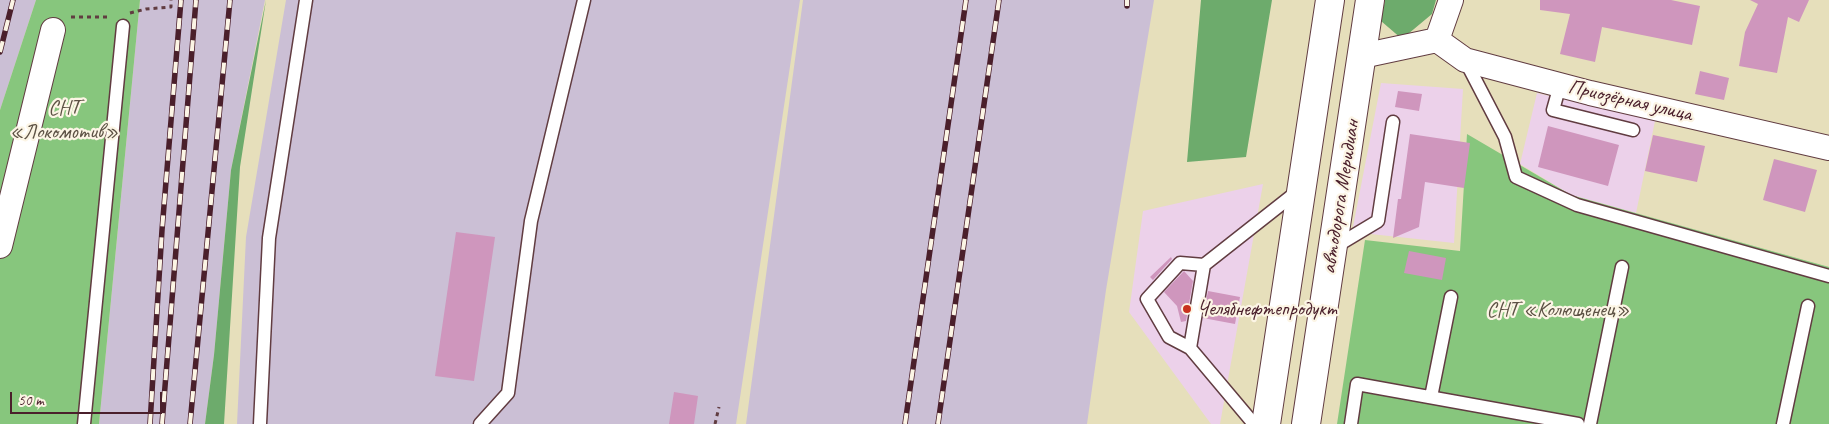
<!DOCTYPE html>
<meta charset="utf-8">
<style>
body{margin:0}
#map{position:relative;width:1829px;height:424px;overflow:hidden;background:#e6dfbb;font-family:Caveat,sans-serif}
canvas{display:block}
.scale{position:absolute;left:10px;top:392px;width:152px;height:22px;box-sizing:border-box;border:2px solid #4a1f2b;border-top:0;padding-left:6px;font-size:15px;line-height:18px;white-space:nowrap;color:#4a1f2b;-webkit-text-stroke:4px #fcf5e5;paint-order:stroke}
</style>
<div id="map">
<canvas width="1829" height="424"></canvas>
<div class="scale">50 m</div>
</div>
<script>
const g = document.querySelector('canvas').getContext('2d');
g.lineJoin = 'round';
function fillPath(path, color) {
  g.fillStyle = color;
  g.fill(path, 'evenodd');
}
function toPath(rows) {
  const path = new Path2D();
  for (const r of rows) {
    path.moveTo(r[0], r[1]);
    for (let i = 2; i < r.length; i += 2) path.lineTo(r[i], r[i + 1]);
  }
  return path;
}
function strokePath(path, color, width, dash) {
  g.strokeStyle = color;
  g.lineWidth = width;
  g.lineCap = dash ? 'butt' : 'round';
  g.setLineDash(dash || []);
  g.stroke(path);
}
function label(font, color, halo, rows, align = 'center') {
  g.font = font + ' Caveat,sans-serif';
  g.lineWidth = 4.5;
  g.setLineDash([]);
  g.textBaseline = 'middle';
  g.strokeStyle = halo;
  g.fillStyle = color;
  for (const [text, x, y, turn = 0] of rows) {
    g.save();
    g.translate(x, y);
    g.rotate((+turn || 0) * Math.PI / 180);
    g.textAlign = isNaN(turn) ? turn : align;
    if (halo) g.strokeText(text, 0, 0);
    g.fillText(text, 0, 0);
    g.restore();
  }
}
const built = toPath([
 [1381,83,1463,89,1454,243,1352,232],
 [1537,93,1655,121,1636,213,1571,195,1520,164],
 [1263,184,1220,424,1211,424,1129,312,1143,211]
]);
const industrial = toPath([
 [0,0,36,0,0,110],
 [140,0,265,0,231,170,214,355,205,424,99,424],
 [286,0,800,0,736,424,237,424,246,237],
 [803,0,1154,0,1106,290,1087,424,746,424]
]);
const green = toPath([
 [36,0,140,0,99,424,0,424,0,110],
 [1467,134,1571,195,1829,267,1829,424,1337,424,1365,240,1460,251]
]);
const forest = toPath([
 [266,0,240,167,224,424,205,424,214,355,231,170],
 [1201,0,1272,0,1246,157,1187,162],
 [1385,0,1436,0,1432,14,1402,39,1381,21]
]);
const building = toPath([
 [1540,0,1671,0,1700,6,1692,45,1602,27,1595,62,1560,54,1570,14,1540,10],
 [1750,0,1809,0,1799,22,1788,17,1777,73,1739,66,1745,32,1758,4],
 [1700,71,1729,78,1724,100,1695,94],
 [1398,91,1422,94,1419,111,1395,107],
 [1548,126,1619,145,1608,186,1538,167],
 [1410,134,1470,143,1464,188,1425,182,1419,227,1393,238,1398,199,1401,199],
 [1653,135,1705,146,1697,182,1645,171],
 [1774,159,1817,170,1805,212,1763,200],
 [456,232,495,237,474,381,435,376],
 [1409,251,1446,258,1442,280,1404,273],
 [1171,257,1172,259,1153,280,1150,277],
 [1184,271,1193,281,1186,321,1181,322,1177,306,1164,292],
 [1208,291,1240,297,1235,324,1203,318],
 [674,392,698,396,694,424,669,424]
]);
const path = toPath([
 [130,13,146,9,171,7,171,0],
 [71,17,109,17],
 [715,424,719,407]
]);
const service = toPath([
 [1465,60,1505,137,1516,177,1577,205,1829,276],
 [1560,85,1553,110,1633,130],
 [1333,248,1378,221,1393,122],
 [1190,348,1169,337,1147,299,1180,263,1204,265],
 [1431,397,1451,297],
 [84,424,123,26],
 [260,424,269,238,306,0],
 [480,424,508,393,531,221,584,0],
 [1254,424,1190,348,1204,265,1298,191],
 [1351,424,1357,384,1578,424],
 [1590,424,1622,267],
 [1783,424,1808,306]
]);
const minor = toPath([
 [1437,40,1465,60,1590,93,1829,148],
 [1362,56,1437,40,1451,0],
 [0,246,53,30]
]);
const primary = toPath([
 [1266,424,1330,0],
 [1306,424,1370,0]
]);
const rail = toPath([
 [1127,6,1127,0],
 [0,52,13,0],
 [150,424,162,230,181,0],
 [162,424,196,0],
 [190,424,230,0],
 [905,424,966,0],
 [938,424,999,0]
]);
const markers = [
 [1187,309,5,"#c8321e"]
];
const streetNames = [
 ["Приозёрная улица",1630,101,13],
 ["автодорога Меридиан",1341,197,-81]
];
const parkNames = [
 ["СНТ",64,108],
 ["«Локомотив»",64,132],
 ["СНТ «Колющенец»",1558,310]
];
const poiNames = [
 ["Челябнефтепродукт",1197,309]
];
fillPath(built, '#ecd1ea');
fillPath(industrial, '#cbbfd5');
fillPath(green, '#87c67d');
fillPath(forest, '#6dab6c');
fillPath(building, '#cf96bd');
strokePath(service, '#613c41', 15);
strokePath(minor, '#613c41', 26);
strokePath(primary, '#613c41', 30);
strokePath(path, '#613c41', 3, [4, 4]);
strokePath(service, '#fff', 12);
strokePath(minor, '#fff', 24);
strokePath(primary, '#fff', 28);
strokePath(rail, '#4a1f2b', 5.5);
strokePath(rail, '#fcf5e5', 4, [11]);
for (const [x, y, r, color] of markers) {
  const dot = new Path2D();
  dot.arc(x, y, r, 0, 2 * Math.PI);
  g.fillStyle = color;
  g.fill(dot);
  strokePath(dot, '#fcf5e5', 2);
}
label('21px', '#4a1f2b', '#fcf5e5', streetNames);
label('21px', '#5c5144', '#fcf5e5', parkNames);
label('21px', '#4a1f2b', '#fcf5e5', poiNames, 'left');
</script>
